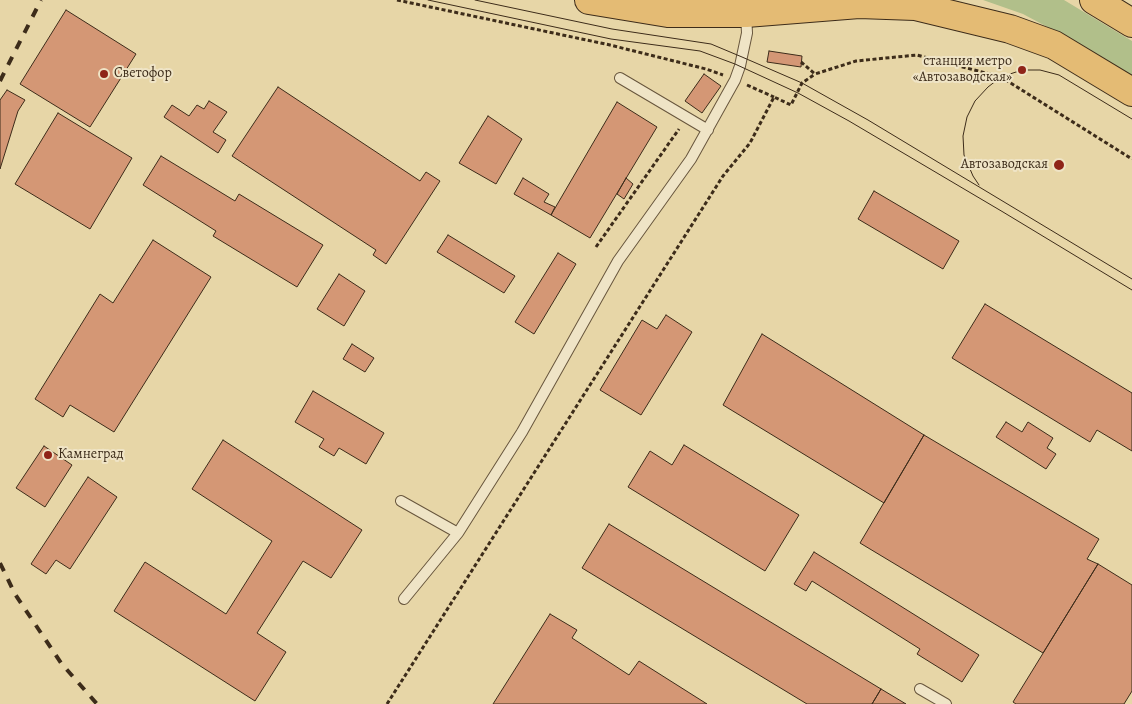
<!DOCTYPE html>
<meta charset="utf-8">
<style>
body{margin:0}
canvas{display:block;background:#e7d6a7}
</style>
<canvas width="1132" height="704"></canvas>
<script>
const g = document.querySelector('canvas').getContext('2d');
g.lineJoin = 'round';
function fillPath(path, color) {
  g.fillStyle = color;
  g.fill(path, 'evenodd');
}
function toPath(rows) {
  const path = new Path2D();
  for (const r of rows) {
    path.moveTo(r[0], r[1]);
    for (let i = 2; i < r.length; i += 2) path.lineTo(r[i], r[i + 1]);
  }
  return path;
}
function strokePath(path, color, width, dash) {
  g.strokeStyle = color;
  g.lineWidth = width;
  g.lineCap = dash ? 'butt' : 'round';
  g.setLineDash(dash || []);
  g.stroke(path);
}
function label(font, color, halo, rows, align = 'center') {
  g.font = font + ' Alegreya,serif';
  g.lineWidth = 4;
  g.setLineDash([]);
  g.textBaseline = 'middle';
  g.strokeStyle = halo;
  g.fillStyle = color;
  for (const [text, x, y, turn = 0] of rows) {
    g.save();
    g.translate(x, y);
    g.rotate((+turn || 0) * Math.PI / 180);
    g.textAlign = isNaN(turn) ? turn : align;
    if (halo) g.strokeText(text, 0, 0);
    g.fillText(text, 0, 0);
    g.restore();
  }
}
const green = toPath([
 [983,0,1064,0,1132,41,1132,77,1053,30,1023,14]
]);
const building = toPath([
 [66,10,136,54,90,127,20,84,66,10],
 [769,51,802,56,801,67,767,62,769,51],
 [704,74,721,86,702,113,685,101,704,74],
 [278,87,420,181,426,172,440,181,386,264,373,255,376,250,232,156,278,87],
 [7,90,25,100,18,111,0,169,0,100,7,90],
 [209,101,227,112,213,132,226,140,218,153,164,117,172,105,189,116,197,105,204,109,209,101],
 [617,102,657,127,590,238,551,215,617,102],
 [58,113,132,158,90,229,15,184,58,113],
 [488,116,522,139,496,184,459,163,488,116],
 [161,156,235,201,239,194,323,245,297,287,213,236,216,231,143,185,161,156],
 [523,178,549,194,544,202,555,207,551,215,514,194,523,178],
 [626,178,633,184,624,199,617,194,626,178],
 [874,191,959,241,943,269,858,219,874,191],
 [448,235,515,276,504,293,437,252,448,235],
 [153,240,211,277,114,432,70,405,63,417,35,399,100,294,113,303,153,240],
 [558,253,576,264,534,334,515,322,558,253],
 [339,274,365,291,344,326,317,309,339,274],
 [985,304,1132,393,1132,451,1097,430,1090,442,952,358,985,304],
 [666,315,692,332,641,415,600,390,642,320,657,329,666,315],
 [762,334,924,435,884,503,723,405,762,334],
 [352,344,374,358,365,372,343,359,352,344],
 [313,391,384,433,366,464,339,448,334,456,319,447,324,439,295,422,313,391],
 [1006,422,1022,432,1028,422,1053,438,1047,448,1056,454,1046,469,996,437,1006,422],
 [924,435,1099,539,1087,559,1098,564,1043,653,860,543,924,435],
 [223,440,362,530,331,578,303,561,257,633,286,652,255,701,114,611,145,562,226,614,272,541,192,489,223,440],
 [684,445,799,515,765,571,628,487,650,451,672,465,684,445],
 [44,446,72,465,45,507,16,488,44,446],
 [88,477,117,497,70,569,56,560,46,574,31,564,88,477],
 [609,524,881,689,872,704,807,704,582,568,609,524],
 [814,552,979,655,962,682,917,654,920,649,812,581,806,591,794,584,814,552],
 [1098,564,1132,585,1132,691,1124,704,1016,704,1013,702,1098,564],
 [550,614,577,630,572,638,629,675,639,661,707,704,493,704,550,614],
 [881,689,906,704,872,704,881,689]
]);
const path = toPath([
 [397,0,610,45,706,69,723,75],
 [801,62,815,74,856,61,917,55,1001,77,1132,159],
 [747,85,774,97],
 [596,247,679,129],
 [387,704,723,176,750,143,774,97,791,105,802,83,815,74]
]);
const service = toPath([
 [620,78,708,130],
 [401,501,458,533],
 [404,599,458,533,522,432,618,261,691,159,735,80,740,66,747,33,746,14],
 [920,689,946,704]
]);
const primary = toPath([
 [589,0,668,13,746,13,859,4,915,6,1010,29,1054,45,1132,92],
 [1094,0,1132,23]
]);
const tram = toPath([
 [428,0,611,39,700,51,735,64,798,93,849,121,1003,212,1132,290],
 [475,0,612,29,711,44,742,57,802,83,868,120,1132,279],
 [979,185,973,176,964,155,963,136,967,117,975,101,988,87,1001,77,1022,70,1040,70,1059,75,1132,119]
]);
const rail = toPath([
 [0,81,41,0],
 [0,563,15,594,61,663,97,704]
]);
const markers = [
 [1022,70,5,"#8f2418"],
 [104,74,5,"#8f2418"],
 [1059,165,6,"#8f2418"],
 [48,455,5,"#8f2418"]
];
const poiNames = [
 ["станция метро",1012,62],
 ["«Автозаводская»",1012,78],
 ["Светофор",114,74,"left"],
 ["Автозаводская",1048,165],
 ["Камнеград",58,455,"left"]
];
fillPath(green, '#b1bf8a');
fillPath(building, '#d49775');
strokePath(building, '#3d2c1a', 1);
strokePath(service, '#68563d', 12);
strokePath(primary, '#3d2c1a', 30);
strokePath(path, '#3d2c1a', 3, [4, 2.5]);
strokePath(service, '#efe4c6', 10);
strokePath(primary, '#e4bb74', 28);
strokePath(tram, '#3d2c1a', 1);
strokePath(rail, '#3d2c1a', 4, [9, 9]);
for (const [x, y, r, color] of markers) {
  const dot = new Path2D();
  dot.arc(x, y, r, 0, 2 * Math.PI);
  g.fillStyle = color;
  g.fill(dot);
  strokePath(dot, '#efe4c6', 2);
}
label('14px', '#3d2c1a', '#efe4c6', poiNames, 'right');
</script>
